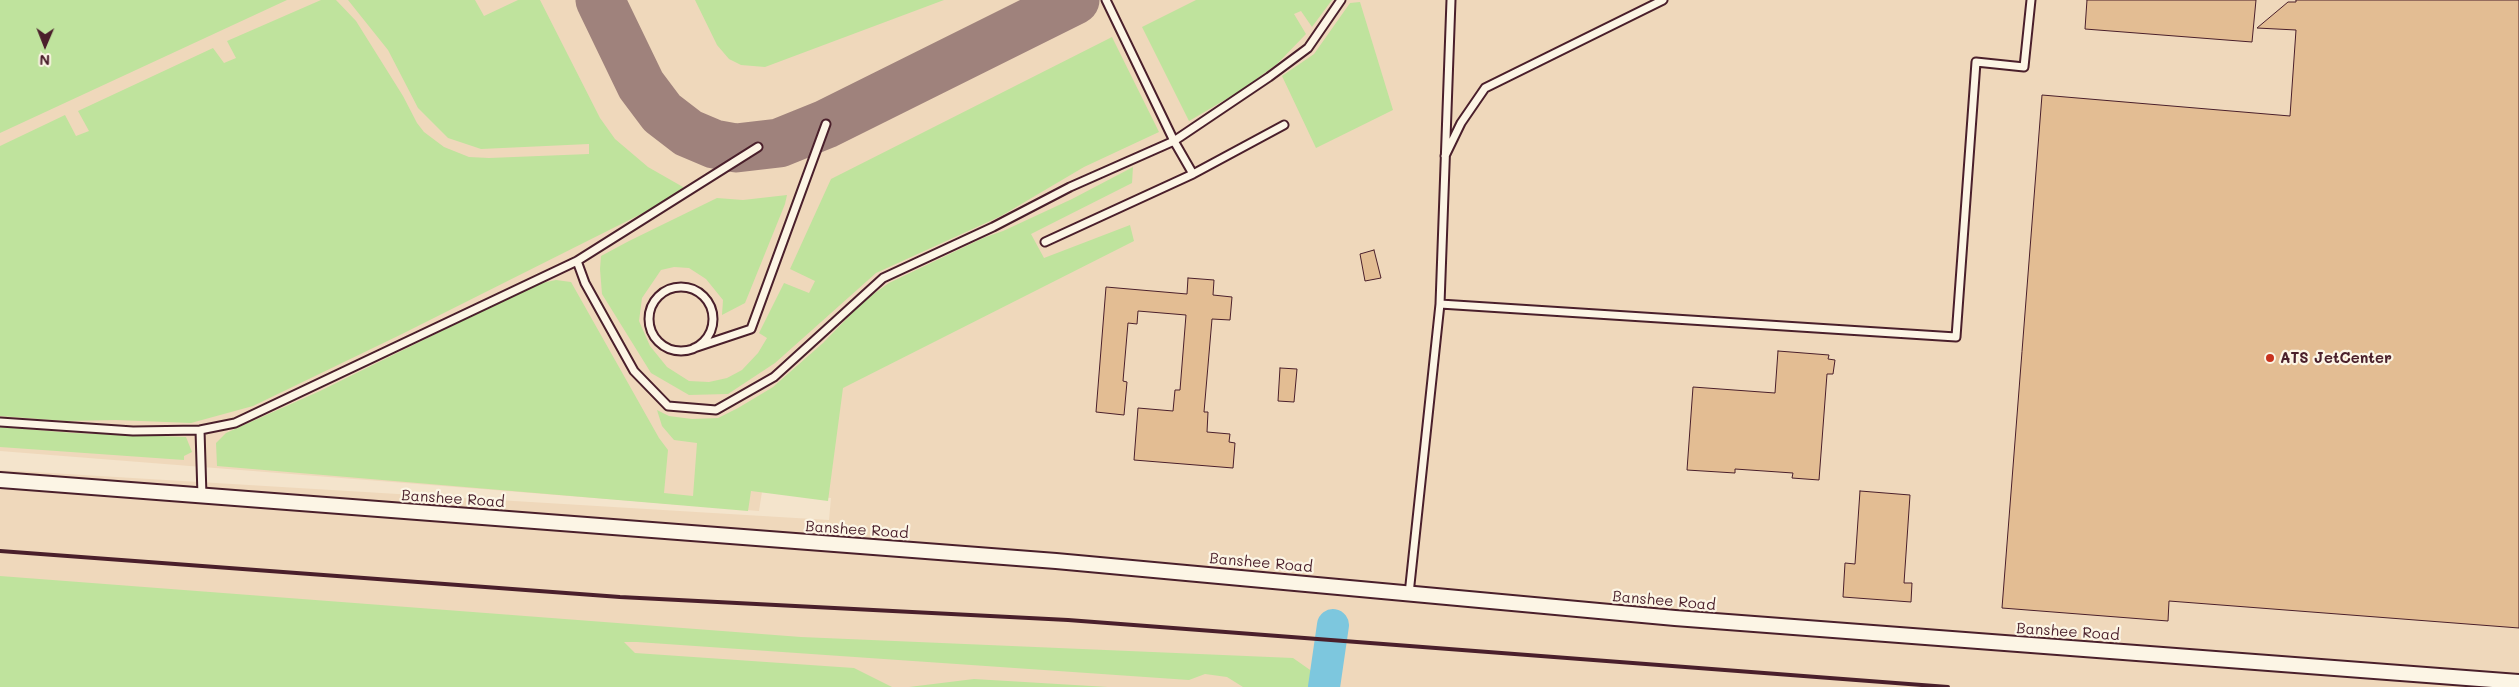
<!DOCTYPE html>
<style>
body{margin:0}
#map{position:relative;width:2519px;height:687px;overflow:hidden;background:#f4e4cc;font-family:Mali,sans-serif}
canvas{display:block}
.north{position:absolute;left:20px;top:20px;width:50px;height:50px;-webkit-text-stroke:4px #fcf5e5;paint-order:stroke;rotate:181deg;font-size:14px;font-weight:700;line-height:20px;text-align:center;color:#4a1f2b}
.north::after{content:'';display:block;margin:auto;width:18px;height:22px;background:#4a1f2b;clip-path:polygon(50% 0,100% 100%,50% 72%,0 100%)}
</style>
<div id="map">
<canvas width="2519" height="687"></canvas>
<div class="north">N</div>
</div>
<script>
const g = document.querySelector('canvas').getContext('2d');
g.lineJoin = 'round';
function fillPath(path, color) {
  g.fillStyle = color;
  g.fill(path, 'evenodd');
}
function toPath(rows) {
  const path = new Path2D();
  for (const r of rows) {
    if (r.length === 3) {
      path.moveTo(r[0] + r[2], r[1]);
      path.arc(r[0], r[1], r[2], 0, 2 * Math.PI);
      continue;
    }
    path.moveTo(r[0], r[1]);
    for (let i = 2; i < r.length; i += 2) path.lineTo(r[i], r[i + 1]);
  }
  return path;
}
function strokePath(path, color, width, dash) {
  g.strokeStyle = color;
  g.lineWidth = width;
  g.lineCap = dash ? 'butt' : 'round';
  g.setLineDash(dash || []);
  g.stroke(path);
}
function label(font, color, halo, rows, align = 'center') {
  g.font = font + ' Mali,sans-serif';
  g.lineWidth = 4.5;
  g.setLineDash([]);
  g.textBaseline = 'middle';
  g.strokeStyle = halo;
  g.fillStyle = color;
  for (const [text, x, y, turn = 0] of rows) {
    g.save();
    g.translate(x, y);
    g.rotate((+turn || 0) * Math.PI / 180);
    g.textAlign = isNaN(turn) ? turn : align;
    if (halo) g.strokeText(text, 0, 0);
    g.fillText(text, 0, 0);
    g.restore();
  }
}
const built = toPath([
 [0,0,2519,0,2519,687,0,687,0,470,829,520,831,498,762,492,759,511,0,451]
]);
const green = toPath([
 [0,0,287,0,0,133],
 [321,0,336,0,356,21,403,96,417,123,424,132,444,147,469,157,489,158,589,154,589,144,481,149,448,138,418,108,388,50,348,0,475,0,484,16,518,0,540,0,600,118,615,139,648,167,683,187,684,190,681,194,402,334,253,406,191,423,116,420,66,421,0,416,0,146,65,115,76,136,89,131,78,111,213,48,224,63,236,58,227,41],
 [695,0,944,0,765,67,741,65,729,59,717,45],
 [1196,0,1332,0,1312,27,1301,11,1294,14,1306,34,1277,64,1240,91,1189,121,1142,27],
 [1360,2,1393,110,1316,148,1282,76,1314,54,1350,3],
 [1112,37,1159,132,1084,167,1001,216,876,273,775,363,728,394,689,395,651,373,602,294,600,269,601,256,629,241,717,198,743,200,787,195,785,204,745,303,722,315,723,300,706,279,689,268,674,267,661,270,642,298,639,321,650,346,667,367,689,381,709,382,727,378,742,370,758,353,767,338,759,333,784,283,809,293,815,281,790,269,831,179],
 [1133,167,1132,183,1031,234,1044,258,1130,225,1134,241,843,388,828,501,751,491,748,511,217,466,216,443,226,433,320,391,537,284,556,280,571,282,659,438,668,450,664,493,693,496,697,443,674,440,662,426,657,410,669,416,692,419,718,418,738,408,773,387,823,343,865,300,889,283,983,238,1003,231,1072,199],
 [0,427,73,433,186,437,192,452,184,456,184,460,0,447],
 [0,576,801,637,1293,658,1313,672,1311,687,1243,687,1227,677,1205,674,1189,680,637,642,624,642,635,653,854,668,892,687,0,687],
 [974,679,1108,687,909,687]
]);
const river = toPath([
 [1324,687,1333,625]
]);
const taxiway = toPath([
 [600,0,641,85,662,113,688,133,714,144,736,148,779,143,826,124,1075,0]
]);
const building = toPath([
 [2087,0,2256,0,2252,42,2085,29,2087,0],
 [2296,0,2519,0,2519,628,2169,601,2168,621,2002,608,2042,95,2290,116,2296,30,2257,28,2288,2,2296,2,2296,0],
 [1374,250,1381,278,1365,281,1360,254,1374,250],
 [1188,278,1214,280,1213,295,1232,297,1230,320,1212,319,1204,412,1208,412,1207,432,1230,434,1229,442,1235,443,1233,468,1134,460,1138,408,1173,411,1175,390,1180,390,1186,315,1138,311,1137,324,1128,323,1123,381,1127,382,1124,415,1096,412,1106,287,1187,294,1188,278],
 [1778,351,1829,355,1828,359,1835,360,1833,374,1827,374,1819,480,1792,478,1793,473,1735,469,1735,473,1687,470,1693,387,1775,393,1778,351],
 [1280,368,1297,369,1294,402,1278,401,1280,368],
 [1860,491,1910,495,1904,583,1912,583,1911,602,1843,597,1845,563,1855,564,1860,491]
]);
const lane = toPath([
 [1445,156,1461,123,1485,88,1663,0],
 [1193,174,1284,125],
 [1045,242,1193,174,1174,141,1269,77,1308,48,1341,0],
 [577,261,585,283,634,371,668,406,716,410,774,377,883,278,993,227,1070,187,1174,141,1106,0],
 [681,319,32],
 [1440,304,1451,0],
 [694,348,751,329,826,124],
 [0,422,133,431,200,430,235,423,577,261,758,147],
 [200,430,202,496],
 [1409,594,1440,304,1956,337,1976,62,2024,67,2031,0]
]);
const street = toPath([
 [0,480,1056,561,1675,618,2519,682]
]);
const rail = toPath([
 [0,551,620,597,1068,620,1948,687]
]);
const markers = [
 [2270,358,5,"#c8321e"]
];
const poiNames = [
 ["ATS JetCenter",2280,358]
];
const streetNames = [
 ["Banshee Road",453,499,4],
 ["Banshee Road",857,530,4],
 ["Banshee Road",1261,563,5],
 ["Banshee Road",1664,601,5],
 ["Banshee Road",2068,632,4]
];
fillPath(built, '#efd8bb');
fillPath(green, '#bfe39d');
strokePath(river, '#7dc7de', 32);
strokePath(taxiway, '#9f827c', 49);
fillPath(building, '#e3bd93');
strokePath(building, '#4a1f2b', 1);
strokePath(lane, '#4a1f2b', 11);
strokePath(street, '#4a1f2b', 18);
strokePath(lane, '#fcf5e5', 7);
strokePath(street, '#fcf5e5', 14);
strokePath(rail, '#4a1f2b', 4);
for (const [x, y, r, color] of markers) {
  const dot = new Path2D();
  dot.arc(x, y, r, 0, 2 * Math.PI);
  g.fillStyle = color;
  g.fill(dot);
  strokePath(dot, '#fcf5e5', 2);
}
label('bold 15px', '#4a1f2b', '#fcf5e5', poiNames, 'left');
label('15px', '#4a1f2b', '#fcf5e5', streetNames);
</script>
